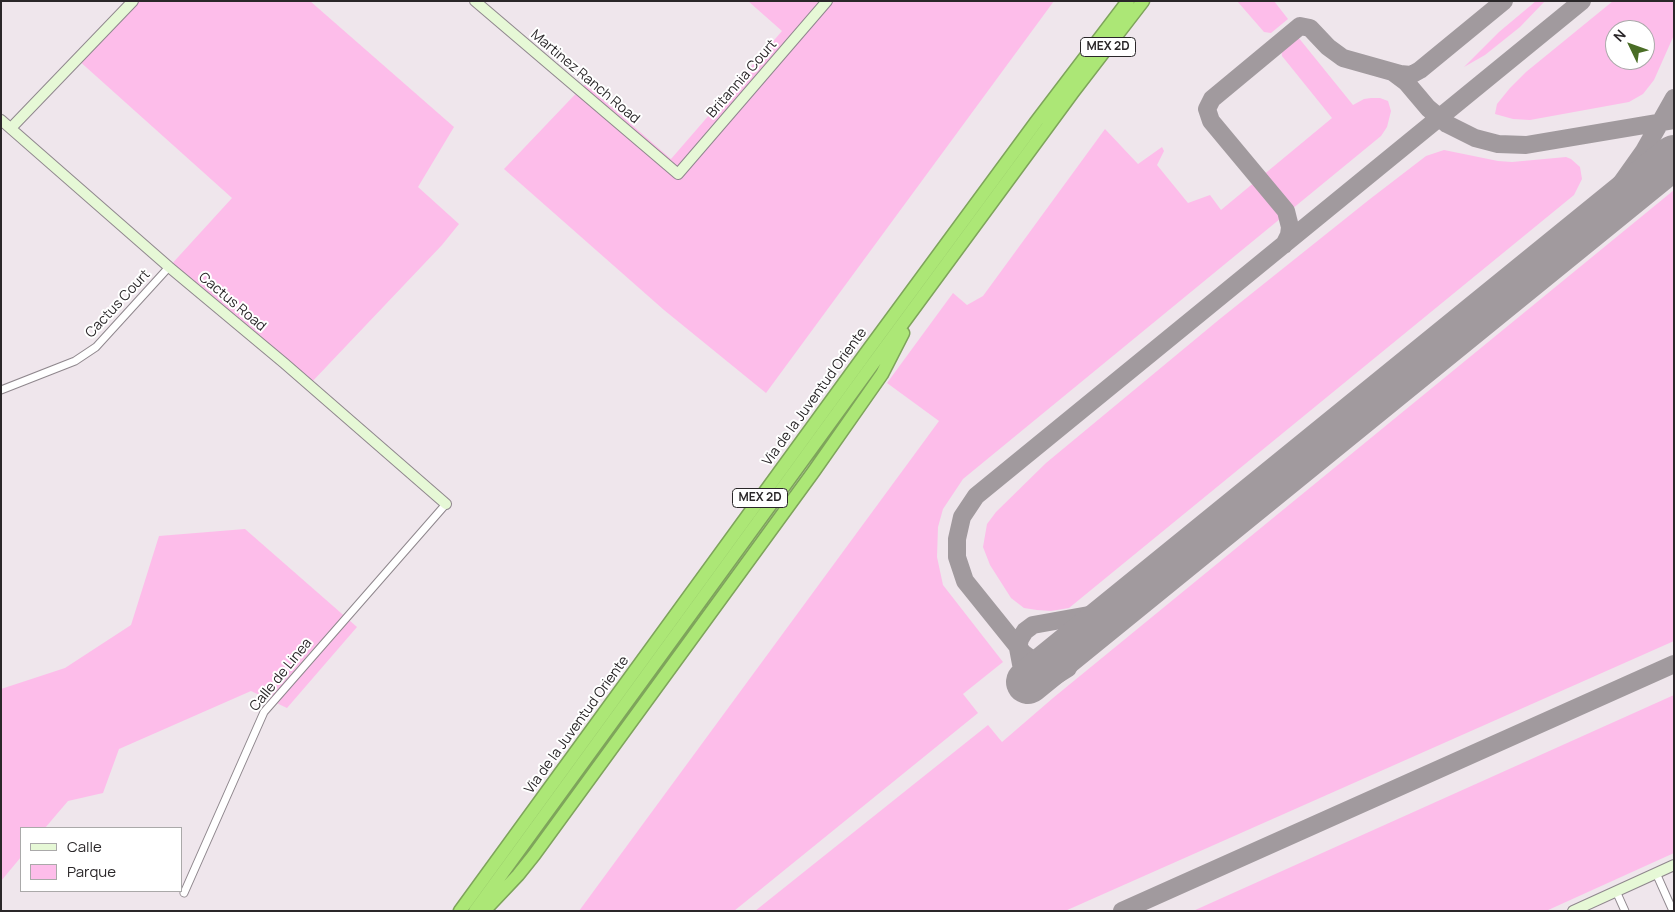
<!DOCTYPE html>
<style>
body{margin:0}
#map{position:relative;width:1675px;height:912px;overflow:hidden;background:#efe6ec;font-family:Manrope,sans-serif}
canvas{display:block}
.frame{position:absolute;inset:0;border:2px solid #2a2729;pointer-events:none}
.legend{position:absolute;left:20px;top:827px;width:162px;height:65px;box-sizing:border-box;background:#fff;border:1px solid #aaa9a9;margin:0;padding:6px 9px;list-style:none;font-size:15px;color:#2a2729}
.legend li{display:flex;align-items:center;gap:10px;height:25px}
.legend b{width:25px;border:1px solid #aaa9a9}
.north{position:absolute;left:1605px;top:20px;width:50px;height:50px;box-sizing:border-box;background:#fff;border:1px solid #aaa9a9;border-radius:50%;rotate:312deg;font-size:14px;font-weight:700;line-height:20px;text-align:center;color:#2a2729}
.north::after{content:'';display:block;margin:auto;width:18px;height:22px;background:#4a6d26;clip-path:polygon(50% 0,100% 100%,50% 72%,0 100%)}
</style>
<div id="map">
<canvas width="1675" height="912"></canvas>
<div class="frame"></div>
<ul class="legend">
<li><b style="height:6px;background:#e6f8d6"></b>Calle</li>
<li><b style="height:14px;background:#fdbdea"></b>Parque</li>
</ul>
<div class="north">N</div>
</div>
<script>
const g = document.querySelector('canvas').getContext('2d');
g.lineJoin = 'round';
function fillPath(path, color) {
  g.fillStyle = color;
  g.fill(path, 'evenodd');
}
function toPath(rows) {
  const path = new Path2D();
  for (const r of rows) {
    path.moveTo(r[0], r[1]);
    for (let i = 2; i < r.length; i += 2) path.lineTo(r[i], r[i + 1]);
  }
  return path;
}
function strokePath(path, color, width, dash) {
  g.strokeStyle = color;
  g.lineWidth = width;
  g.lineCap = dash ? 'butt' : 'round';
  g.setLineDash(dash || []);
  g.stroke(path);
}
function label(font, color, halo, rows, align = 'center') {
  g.font = font + ' Manrope,sans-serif';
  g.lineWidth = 4;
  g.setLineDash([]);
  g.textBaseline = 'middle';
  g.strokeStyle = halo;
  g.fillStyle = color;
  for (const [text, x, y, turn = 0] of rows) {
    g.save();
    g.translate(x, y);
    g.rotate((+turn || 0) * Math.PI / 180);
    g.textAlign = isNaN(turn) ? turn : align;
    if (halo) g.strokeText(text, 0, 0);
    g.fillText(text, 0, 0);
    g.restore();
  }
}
const green = toPath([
 [133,1,310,1,454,127,418,187,459,224,442,245,309,385,169,267,232,198,77,59],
 [748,1,1054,1,766,393,664,310,504,169,585,84,671,159,782,31],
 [1237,1,1274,1,1288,19,1271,33,1264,32],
 [1536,1,1545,1,1520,27,1485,55,1464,67,1499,32],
 [1613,1,1674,1,1674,35,1654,80,1643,94,1629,102,1530,120,1513,119,1495,114,1497,104,1510,88,1526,72],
 [1615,30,1645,30,1645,60,1615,60],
 [1295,36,1298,37,1353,105,1364,99,1371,98,1380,98,1388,101,1391,111,1387,127,1381,136,963,479,943,509,938,527,937,557,943,585,1003,662,963,694,978,713,734,911,579,911,939,421,887,383,953,293,967,305,983,296,1105,129,1138,164,1162,147,1164,151,1157,165,1188,203,1210,195,1221,210,1332,118,1282,56,1281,47],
 [1444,150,1498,161,1512,162,1566,157,1571,159,1580,167,1582,179,1574,195,1069,608,1051,611,1037,610,1024,608,1011,598,990,565,983,547,987,524,996,512,1046,463,1221,318,1370,199,1426,156],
 [1674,190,1674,641,1065,911,755,911,988,725,1002,742,1053,698],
 [245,529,357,627,287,708,251,691,119,749,103,793,68,801,45,828,21,828,21,857,1,881,1,689,65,668,131,625,159,536],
 [1674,695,1674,853,1546,911,1193,911]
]);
const taxiway = toPath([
 [1394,73,1406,82,1428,108,1447,124,1475,138,1498,144,1526,145,1674,120],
 [1659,169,1674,161],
 [1284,245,1289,235,1290,227,1286,211,1211,121,1207,109,1212,99,1300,26,1310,28,1328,47,1343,58,1400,74,1411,75,1420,70,1504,1],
 [1558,251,1598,211,1622,182,1644,151,1674,98],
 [1086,635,1076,645,1068,668,1052,678,1035,676,1021,664,1018,648,1020,639,1025,631,1033,625,1111,611,1126,603],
 [1060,656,1041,660,1031,659,1023,653,965,581,957,557,957,539,962,517,976,496,1582,1],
 [1122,911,1674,664]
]);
const runway = toPath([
 [1028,682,1674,157]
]);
const street = toPath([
 [1,390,75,361,96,347,169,267],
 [1656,873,1673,911],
 [1616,891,1625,911],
 [184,893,264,712,446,504]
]);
const secondary = toPath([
 [475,1,678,174,827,1],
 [1,120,169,267,284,363,446,504],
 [11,128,133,1],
 [1573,911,1674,865]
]);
const highway = toPath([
 [460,911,866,353,1036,122,1128,1],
 [475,911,870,368,1073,92,1143,1],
 [484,911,518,875,534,855,814,471,882,374,903,333]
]);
const shields = [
 [1108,47,55],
 [760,498,55]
];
const shieldNames = [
 ["MEX 2D",1108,47],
 ["MEX 2D",760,498]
];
const streetNames = [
 ["Martinez Ranch Road",585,77,40],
 ["Britannia Court",742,79,-49],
 ["Cactus Road",232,302,40],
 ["Cactus Court",118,304,-47],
 ["Via de la Juventud Oriente",815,397,-54],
 ["Calle de Linea",281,675,-51],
 ["Via de la Juventud Oriente",577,725,-54]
];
fillPath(green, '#fdbdea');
strokePath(taxiway, '#a19a9e', 18);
strokePath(runway, '#a19a9e', 44);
strokePath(street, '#8f878d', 9);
strokePath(secondary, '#8f878d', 12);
strokePath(highway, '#7ea45b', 15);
strokePath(street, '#fff', 7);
strokePath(secondary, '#e6f8d6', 10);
strokePath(highway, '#ace776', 12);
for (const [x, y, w] of shields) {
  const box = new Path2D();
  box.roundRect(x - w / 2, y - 9.5, w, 19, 4);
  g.fillStyle = '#fff';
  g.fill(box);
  strokePath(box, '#2a2729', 1);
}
label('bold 12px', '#2a2729', null, shieldNames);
label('14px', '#2a2729', '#fff', streetNames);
</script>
